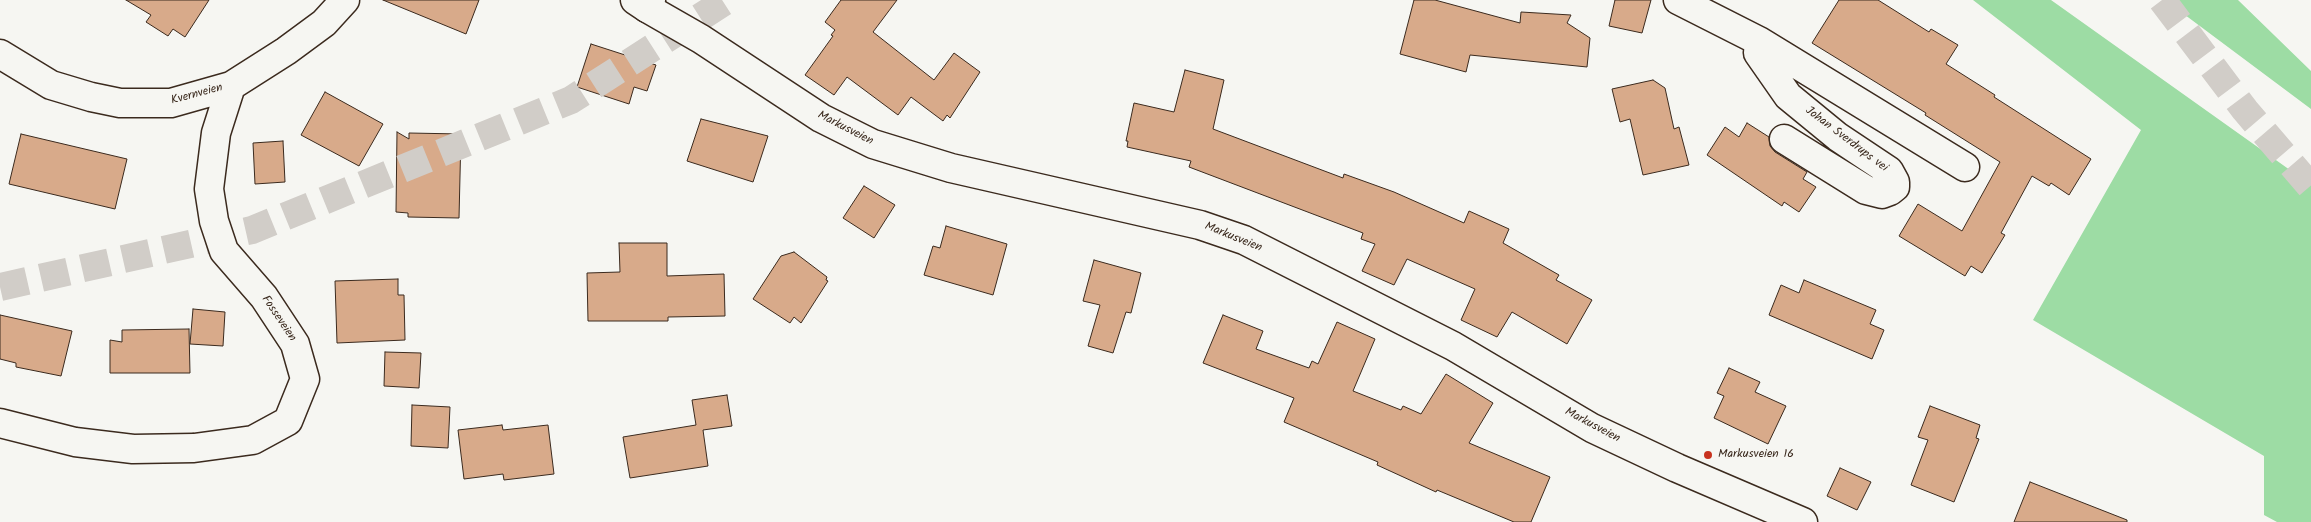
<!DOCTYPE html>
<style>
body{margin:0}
canvas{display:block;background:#f6f6f2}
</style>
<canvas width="2311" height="522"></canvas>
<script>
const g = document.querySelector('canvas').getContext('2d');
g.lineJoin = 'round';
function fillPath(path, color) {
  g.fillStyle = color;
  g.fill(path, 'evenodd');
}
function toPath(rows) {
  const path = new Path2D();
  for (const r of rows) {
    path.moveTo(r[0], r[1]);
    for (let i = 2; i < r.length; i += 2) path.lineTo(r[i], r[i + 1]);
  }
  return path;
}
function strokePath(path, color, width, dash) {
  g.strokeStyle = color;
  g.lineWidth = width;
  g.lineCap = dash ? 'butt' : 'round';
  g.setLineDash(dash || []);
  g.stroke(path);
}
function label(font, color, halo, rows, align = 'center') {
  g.font = font + ' Kalam,sans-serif';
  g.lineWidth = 4;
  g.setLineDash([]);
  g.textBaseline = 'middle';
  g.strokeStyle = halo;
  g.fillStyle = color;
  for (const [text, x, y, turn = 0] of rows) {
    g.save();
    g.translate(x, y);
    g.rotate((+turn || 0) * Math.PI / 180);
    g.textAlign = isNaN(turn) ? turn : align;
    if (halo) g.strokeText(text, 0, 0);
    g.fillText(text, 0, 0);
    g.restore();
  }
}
const green = toPath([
 [1973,0,2051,0,2311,185,2311,522,2277,522,2264,515,2264,456,2033,320,2141,130],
 [2165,0,2238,0,2311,71,2311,109]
]);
const building = toPath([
 [126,0,209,0,185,37,173,29,168,36,146,22,151,15,126,0],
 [383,0,479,0,466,34,383,0],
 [841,0,897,0,873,32,934,80,954,53,980,72,950,118,947,115,943,121,911,97,898,115,847,77,834,95,805,75,833,36,831,35,835,30,825,22,841,0],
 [1414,0,1435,0,1520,23,1521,12,1571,15,1567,23,1590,38,1587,67,1470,55,1466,72,1400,54,1414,0],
 [1615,0,1651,0,1642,33,1609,26,1615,0],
 [1839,0,1878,0,1929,32,1931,29,1958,45,1946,64,1995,95,1994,97,2091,159,2069,195,2051,183,2049,186,2032,176,2001,233,2005,235,1982,273,1971,266,1965,276,1899,236,1918,204,1962,231,2000,162,1925,115,1926,113,1812,43,1839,0],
 [591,44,656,65,647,91,634,87,629,104,577,87,591,44],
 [1185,70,1224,80,1213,129,1343,178,1344,174,1394,192,1464,223,1469,211,1509,229,1503,243,1559,275,1556,280,1592,300,1567,344,1512,312,1497,337,1461,320,1475,289,1407,259,1394,285,1362,271,1375,244,1361,239,1363,233,1189,167,1191,161,1127,147,1128,141,1126,141,1134,103,1174,112,1185,70],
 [1653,80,1665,88,1674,129,1679,127,1689,165,1643,175,1630,119,1620,122,1612,89,1653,80],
 [325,92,383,124,359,166,301,135,325,92],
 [701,119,768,136,753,182,687,161,701,119],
 [1747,123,1769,137,1770,146,1775,152,1807,172,1803,179,1816,187,1799,212,1784,202,1782,206,1707,155,1725,127,1739,137,1747,123],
 [397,132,409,139,409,133,461,134,459,218,408,217,408,213,396,212,397,132],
 [21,134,127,159,115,209,9,184,21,134],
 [283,141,285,182,255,184,253,143,283,141],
 [864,186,895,205,874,238,843,218,864,186],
 [946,226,1007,244,993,295,924,275,933,246,940,248,946,226],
 [619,243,667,243,667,276,724,274,725,316,668,317,668,321,588,321,587,273,620,272,619,243],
 [794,252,827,277,826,280,828,281,801,323,794,317,790,323,753,299,781,256,794,252],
 [1094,260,1141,273,1131,313,1126,312,1113,353,1088,346,1100,305,1083,301,1094,260],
 [398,279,398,295,404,295,405,340,337,343,335,281,398,279],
 [1804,280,1876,310,1870,324,1884,330,1872,359,1769,315,1781,285,1799,293,1804,280],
 [193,309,225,312,223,346,190,344,193,309],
 [0,315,72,331,61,376,16,367,16,363,0,359,0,315],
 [1223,315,1263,331,1256,349,1309,368,1312,361,1318,364,1337,322,1375,339,1353,391,1401,410,1403,406,1421,414,1446,374,1493,403,1469,443,1550,477,1531,522,1514,522,1437,490,1436,492,1377,465,1378,462,1284,422,1294,398,1203,363,1223,315],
 [189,329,190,373,110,373,110,340,122,342,122,330,189,329],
 [385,352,421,353,419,388,384,386,385,352],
 [1729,368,1760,382,1755,392,1786,406,1768,444,1714,418,1724,396,1717,393,1729,368],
 [727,395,732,426,703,430,708,466,630,478,623,437,696,425,692,400,727,395],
 [412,405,450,407,448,448,411,446,412,405],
 [1930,406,1980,425,1976,438,1979,439,1954,502,1911,485,1928,440,1918,437,1930,406],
 [502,425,503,430,548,425,554,474,504,480,503,474,464,479,458,430,502,425],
 [1840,468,1871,482,1857,510,1827,496,1840,468],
 [2030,482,2127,520,2127,522,2014,522,2030,482]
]);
const highwayTunnel = toPath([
 [2162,0,2245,110,2311,187],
 [0,287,252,230,571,100,727,0]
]);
const minor = toPath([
 [1678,0,1759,41,1965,167],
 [647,8,701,39,821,118,873,144,951,168,1200,225,1244,240,1453,346,1592,428,1677,468,1803,522],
 [1759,41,1758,53,1788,96,1838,137,1889,171,1895,182,1895,187,1890,191,1882,194,1866,190,1784,139],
 [0,54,51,85,91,97,120,103,171,103,231,86,286,51,324,23,345,0],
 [0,423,75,442,133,449,194,448,253,440,288,421,305,379,295,344,264,297,224,251,214,221,209,189,216,133,231,86]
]);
const major = toPath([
 [635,0,647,8,651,0]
]);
const markers = [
 [1708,455,5,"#c8321e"]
];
const streetNames = [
 ["Kvernveien",197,95,-15],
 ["Markusveien",845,129,27],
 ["Johan Sverdrups vei",1846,140,37],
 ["Markusveien",1233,238,22],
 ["Fosseveien",278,319,56],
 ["Markusveien",1592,426,28]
];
const poiNames = [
 ["Markusveien 16",1718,455]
];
fillPath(green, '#9ddca4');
fillPath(building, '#d8aa8a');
strokePath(building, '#3b2a1e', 1);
strokePath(highwayTunnel, '#d1cdc8', 28, [28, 14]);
strokePath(minor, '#3b2a1e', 31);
strokePath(major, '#3b2a1e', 31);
strokePath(minor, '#f6f6f2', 28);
strokePath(major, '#f6f6f2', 28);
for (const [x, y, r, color] of markers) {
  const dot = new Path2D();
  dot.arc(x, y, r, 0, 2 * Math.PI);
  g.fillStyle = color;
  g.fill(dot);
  strokePath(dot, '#f6f6f2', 2);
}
label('12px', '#3b2a1e', '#f6f6f2', streetNames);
label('12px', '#3b2a1e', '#f6f6f2', poiNames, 'left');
</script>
